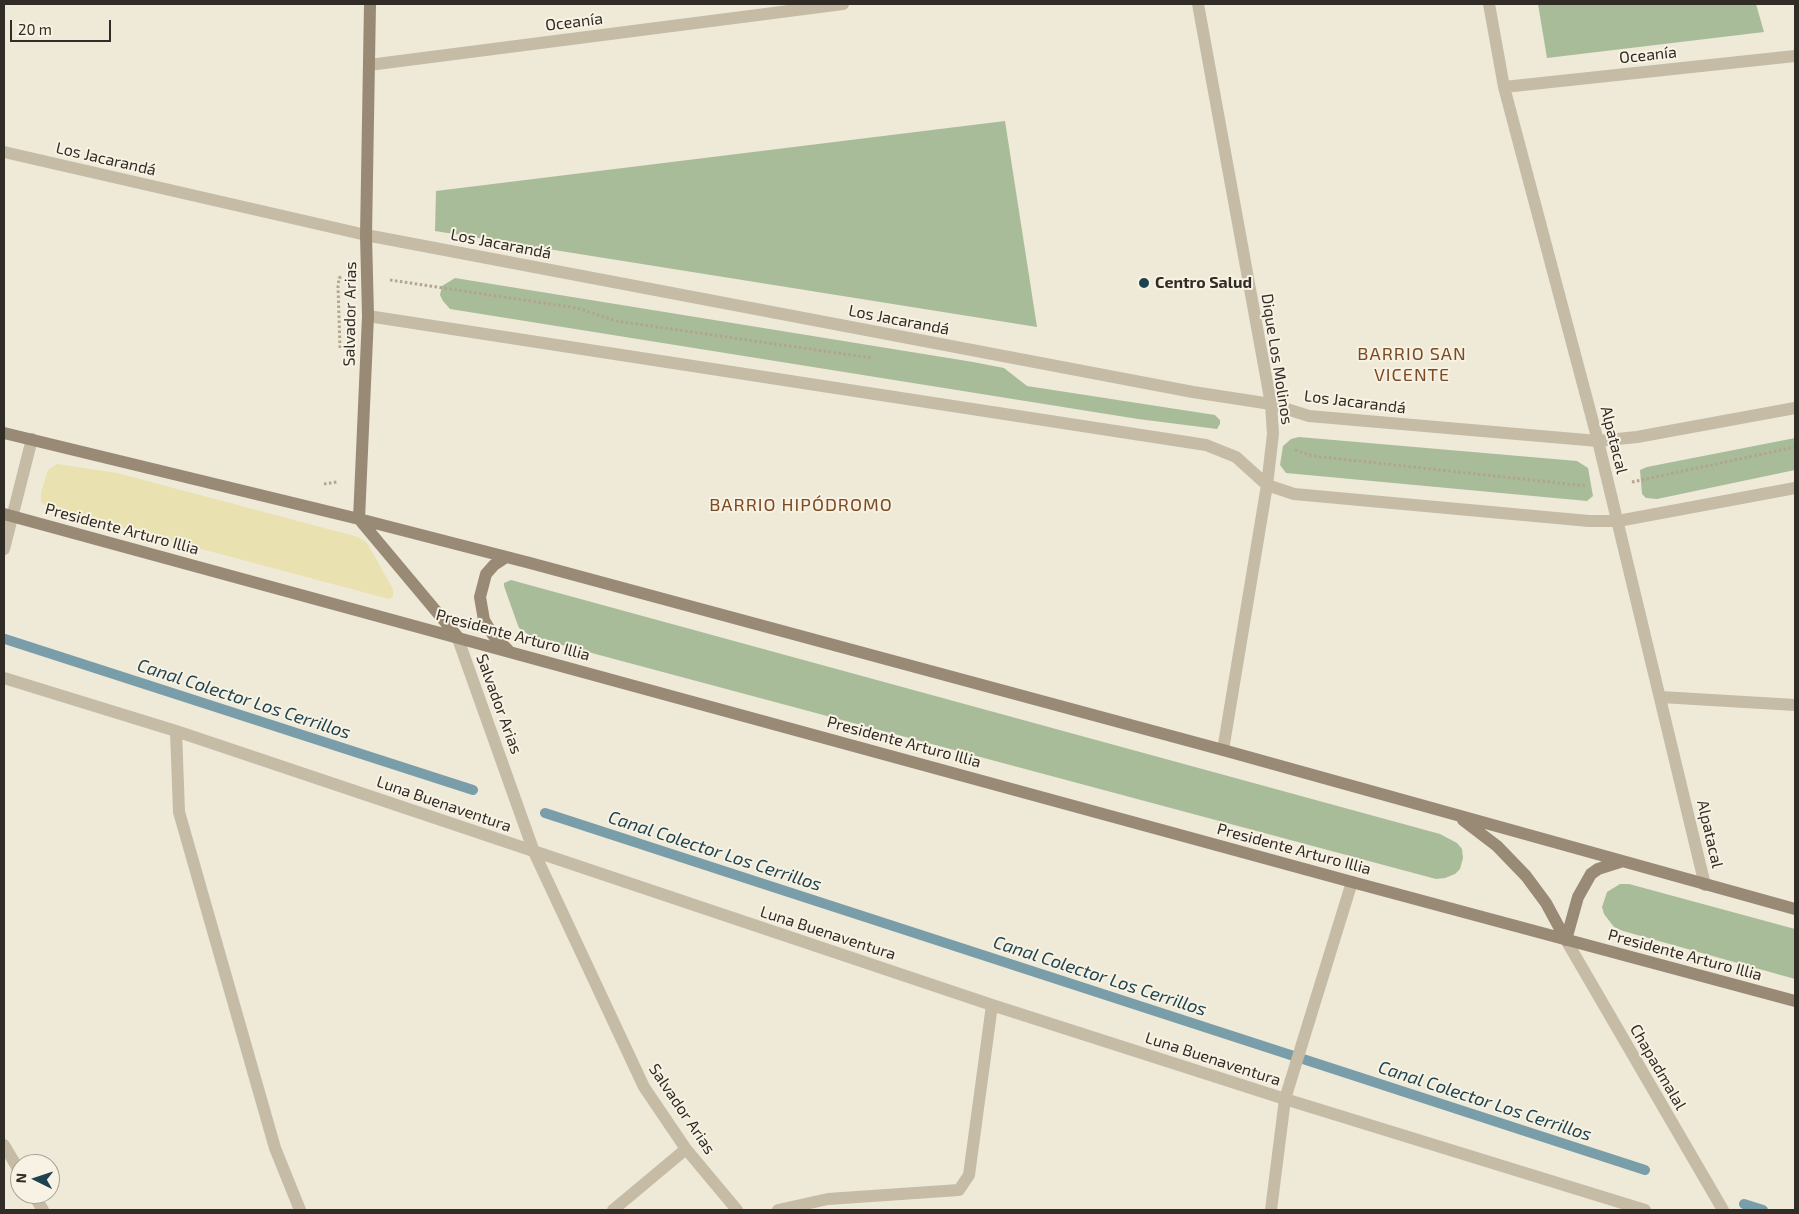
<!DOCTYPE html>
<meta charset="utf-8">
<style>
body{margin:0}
#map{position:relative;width:1799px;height:1214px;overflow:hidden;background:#efe9d8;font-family:"Exo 2",sans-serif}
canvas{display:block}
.frame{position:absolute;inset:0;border:5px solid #322c26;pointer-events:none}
.north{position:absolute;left:10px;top:1154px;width:50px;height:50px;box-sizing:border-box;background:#f7f2e3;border:1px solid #a8a397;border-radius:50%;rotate:274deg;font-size:14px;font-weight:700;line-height:20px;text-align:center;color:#322c26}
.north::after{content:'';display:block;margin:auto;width:18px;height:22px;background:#1e4350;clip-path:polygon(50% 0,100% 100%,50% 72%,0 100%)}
.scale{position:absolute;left:10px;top:20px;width:101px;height:22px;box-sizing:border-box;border:2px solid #322c26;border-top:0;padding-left:6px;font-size:15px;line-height:18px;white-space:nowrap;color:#322c26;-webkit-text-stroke:4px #f7f2e3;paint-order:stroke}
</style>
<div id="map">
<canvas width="1799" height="1214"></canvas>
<div class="frame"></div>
<div class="north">N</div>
<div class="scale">20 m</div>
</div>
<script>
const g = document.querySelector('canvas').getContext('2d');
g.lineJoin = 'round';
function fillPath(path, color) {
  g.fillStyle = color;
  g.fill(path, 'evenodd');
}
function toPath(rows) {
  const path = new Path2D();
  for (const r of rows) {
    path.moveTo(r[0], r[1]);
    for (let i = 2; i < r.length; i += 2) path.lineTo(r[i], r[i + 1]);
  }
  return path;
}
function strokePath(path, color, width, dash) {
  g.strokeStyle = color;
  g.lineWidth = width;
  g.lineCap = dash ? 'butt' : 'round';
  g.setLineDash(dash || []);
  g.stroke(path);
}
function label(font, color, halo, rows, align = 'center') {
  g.font = font + ' "Exo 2",sans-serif';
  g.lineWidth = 4;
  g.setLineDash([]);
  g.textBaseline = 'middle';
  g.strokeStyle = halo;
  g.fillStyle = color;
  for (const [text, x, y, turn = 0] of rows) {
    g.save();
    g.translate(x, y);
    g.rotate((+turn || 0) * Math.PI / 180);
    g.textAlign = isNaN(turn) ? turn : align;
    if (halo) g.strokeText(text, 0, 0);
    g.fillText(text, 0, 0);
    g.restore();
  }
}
const green = toPath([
 [1538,4,1756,4,1764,32,1547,58],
 [1005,121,1037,327,435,231,436,191],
 [455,278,973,362,1004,368,1027,386,1215,415,1220,420,1220,424,1217,429,1138,419,450,309,443,301,440,295,442,286],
 [1299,437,1577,461,1588,468,1593,496,1587,501,1286,473,1280,465,1283,446,1291,439],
 [1795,438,1795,470,1657,499,1646,498,1642,494,1640,470,1647,467],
 [511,580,1440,834,1457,843,1462,849,1463,858,1460,869,1455,874,1445,878,1436,879,532,637,519,628,516,620,504,586,504,583],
 [1620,884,1629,884,1795,929,1795,979,1623,931,1614,927,1604,914,1602,907,1607,892]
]);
const sand = toPath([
 [57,464,117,473,358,537,367,543,393,589,393,596,389,599,48,508,41,501,41,493,48,470]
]);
const stream = toPath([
 [5,639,473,790],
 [545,813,1645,1170],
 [1744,1204,1763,1210]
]);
const path = toPath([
 [390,280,577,308,616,321,872,358],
 [340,348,338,286,339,278,343,276],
 [1295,450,1313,456,1586,486],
 [1632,482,1795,447],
 [324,484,337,482]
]);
const street = toPath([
 [1198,4,1271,404,1273,434,1267,485,1223,750],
 [1489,4,1504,87,1598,441,1705,885],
 [369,65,843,4],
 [1504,87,1795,56],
 [4,152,366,235,1193,392,1271,404,1309,416,1598,441,1637,437,1795,408],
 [368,316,1206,445,1236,457,1267,485,1294,494,1589,521,1618,521,1795,488],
 [4,549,32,439],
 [457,636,534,852,644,1087,686,1149,737,1210],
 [4,678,176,731,992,1005,1285,1099,1645,1210],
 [1661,697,1795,705],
 [176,731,179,812,275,1148,300,1210],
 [1566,940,1723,1210],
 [4,1145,20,1172],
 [33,1194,43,1210],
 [613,1210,686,1149],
 [778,1210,828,1199,959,1190,969,1175,992,1005],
 [1271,1210,1285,1099,1352,882]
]);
const secondary = toPath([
 [370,4,366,235,368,316,359,519,457,636],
 [4,433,359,519,530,563,1223,750,1795,909],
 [4,514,1352,882,1795,1001],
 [506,557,494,565,486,574,480,597,484,620,493,635,508,650],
 [1463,820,1497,846,1526,876,1546,903,1566,940],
 [1566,940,1578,897,1591,874,1598,869,1620,862]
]);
const markers = [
 [1144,283,6,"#1e4350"]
];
const streetNames = [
 ["Oceanía",574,22,-7],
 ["Oceanía",1648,55,-6],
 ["Los Jacarandá",106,159,13],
 ["Los Jacarandá",501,244,11],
 ["Salvador Arias",350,314,-89],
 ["Los Jacarandá",899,320,11],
 ["Dique Los Molinos",1277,359,81],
 ["Los Jacarandá",1355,402,7],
 ["Alpatacal",1614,440,76],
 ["Presidente Arturo Illia",122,529,15],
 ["Presidente Arturo Illia",513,635,15],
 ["Salvador Arias",499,704,70],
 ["Presidente Arturo Illia",904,742,15],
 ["Luna Buenaventura",444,804,19],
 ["Alpatacal",1710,834,77],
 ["Presidente Arturo Illia",1294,849,15],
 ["Luna Buenaventura",828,933,18],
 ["Presidente Arturo Illia",1685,955,15],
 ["Luna Buenaventura",1213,1059,18],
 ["Chapadmalal",1658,1067,60],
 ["Salvador Arias",682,1109,56]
];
const poiNames = [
 ["Centro Salud",1155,283]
];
const neighbourhoodNames = [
 ["BARRIO SAN",1412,354],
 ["VICENTE",1412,375],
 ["BARRIO HIPÓDROMO",801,505]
];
const waterNames = [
 ["Canal Colector Los Cerrillos",244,699,18],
 ["Canal Colector Los Cerrillos",715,851,18],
 ["Canal Colector Los Cerrillos",1100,976,18],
 ["Canal Colector Los Cerrillos",1485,1101,18]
];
fillPath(green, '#a9bc99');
fillPath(sand, '#e9e1af');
strokePath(stream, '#799eaa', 10);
strokePath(path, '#b1a58f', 3, [2.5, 2.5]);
strokePath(street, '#c6bba5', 12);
strokePath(secondary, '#998a76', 12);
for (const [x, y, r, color] of markers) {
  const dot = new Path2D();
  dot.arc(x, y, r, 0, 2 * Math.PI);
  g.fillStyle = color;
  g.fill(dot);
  strokePath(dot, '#f7f2e3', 2);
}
label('16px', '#322c26', '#f7f2e3', streetNames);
label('bold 16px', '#322c26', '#f7f2e3', poiNames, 'left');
g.letterSpacing = '1px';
label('18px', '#7c4b24', '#f7f2e3', neighbourhoodNames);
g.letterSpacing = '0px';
label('italic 18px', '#1e4350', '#f7f2e3', waterNames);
</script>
